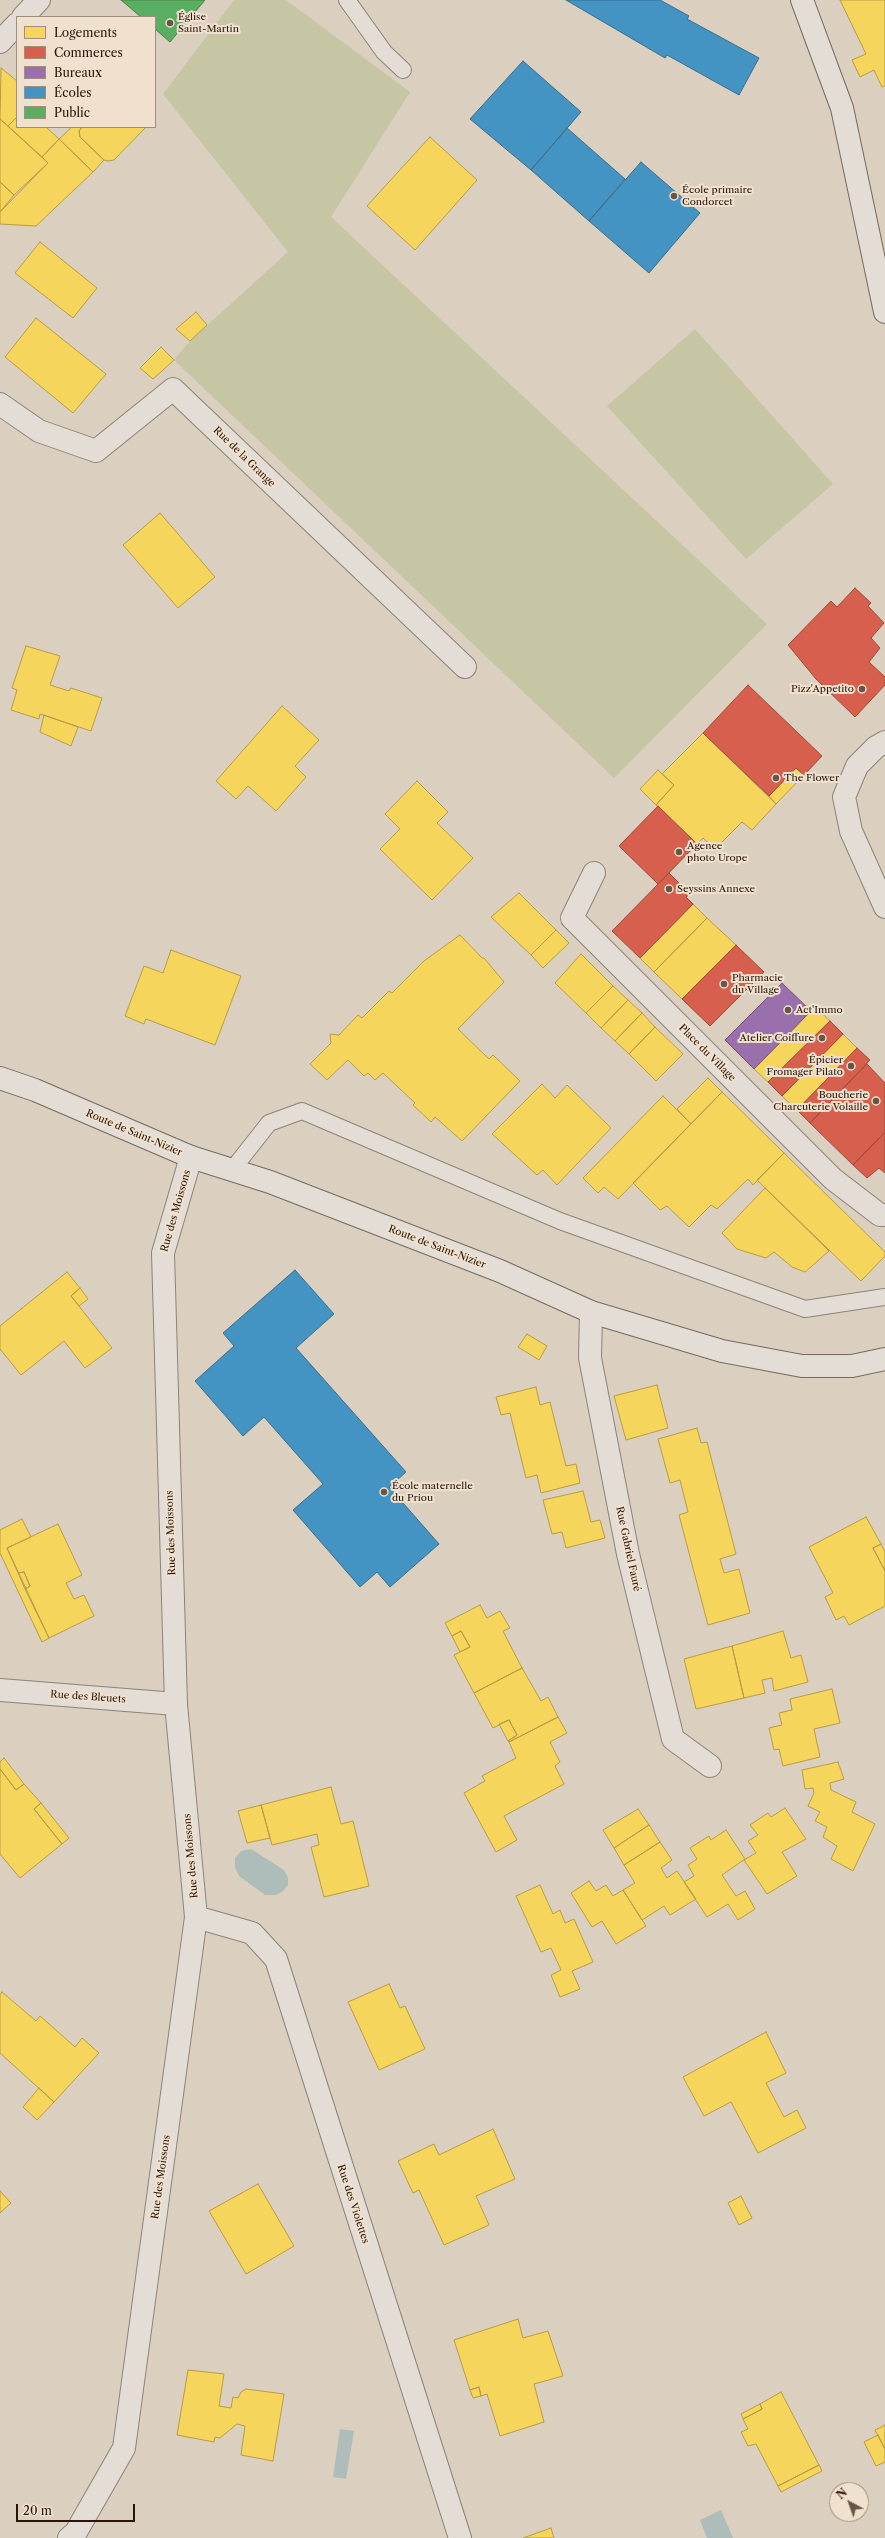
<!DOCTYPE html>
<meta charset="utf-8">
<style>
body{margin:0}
#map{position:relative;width:885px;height:2538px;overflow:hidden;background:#dbcfbf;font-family:"Libre Caslon Text",serif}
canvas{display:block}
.legend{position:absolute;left:16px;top:16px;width:140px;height:112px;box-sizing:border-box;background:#efe1ce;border:1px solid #a08f7e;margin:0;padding:5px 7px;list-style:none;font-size:12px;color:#2a1407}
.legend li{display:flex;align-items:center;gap:8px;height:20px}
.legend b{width:20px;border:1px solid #a08f7e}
.north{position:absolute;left:829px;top:2482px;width:40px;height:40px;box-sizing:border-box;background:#efe1ce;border:1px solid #a08f7e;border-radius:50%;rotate:319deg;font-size:11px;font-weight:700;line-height:16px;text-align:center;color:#2a1407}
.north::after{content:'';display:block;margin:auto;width:14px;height:18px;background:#685547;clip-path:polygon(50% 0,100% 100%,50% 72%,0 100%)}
.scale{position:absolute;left:16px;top:2504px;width:119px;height:18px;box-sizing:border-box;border:2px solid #2a1407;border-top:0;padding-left:5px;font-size:12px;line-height:14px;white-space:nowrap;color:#2a1407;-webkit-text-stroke:3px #efe1ce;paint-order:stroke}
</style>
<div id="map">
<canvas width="885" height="2538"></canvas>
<ul class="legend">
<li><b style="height:11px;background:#f6d55c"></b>Logements</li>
<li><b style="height:11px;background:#d6604d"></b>Commerces</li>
<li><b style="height:11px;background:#9970ab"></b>Bureaux</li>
<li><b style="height:11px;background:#4393c3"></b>Écoles</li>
<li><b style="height:11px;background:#5aae61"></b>Public</li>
</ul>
<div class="north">N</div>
<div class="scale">20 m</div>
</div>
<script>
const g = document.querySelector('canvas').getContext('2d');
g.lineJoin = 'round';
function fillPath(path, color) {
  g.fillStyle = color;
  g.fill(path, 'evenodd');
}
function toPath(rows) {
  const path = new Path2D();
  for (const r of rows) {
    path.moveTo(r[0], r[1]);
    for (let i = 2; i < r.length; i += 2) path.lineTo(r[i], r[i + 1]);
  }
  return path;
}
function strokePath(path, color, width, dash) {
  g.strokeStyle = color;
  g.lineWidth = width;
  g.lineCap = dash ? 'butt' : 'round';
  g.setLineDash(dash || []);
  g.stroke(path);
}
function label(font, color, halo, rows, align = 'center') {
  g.font = font + ' "Libre Caslon Text",serif';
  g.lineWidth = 4;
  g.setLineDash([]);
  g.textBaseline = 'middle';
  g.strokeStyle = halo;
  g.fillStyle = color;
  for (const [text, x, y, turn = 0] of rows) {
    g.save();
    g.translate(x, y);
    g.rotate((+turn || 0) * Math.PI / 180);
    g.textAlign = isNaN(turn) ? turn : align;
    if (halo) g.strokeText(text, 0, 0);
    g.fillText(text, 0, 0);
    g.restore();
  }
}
const green = toPath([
 [234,0,286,0,410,92,331,217,767,624,614,778,174,360,190,341,288,252,163,94],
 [695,329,833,484,746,559,607,406]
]);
const water = toPath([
 [251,1849,284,1870,288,1878,288,1885,282,1892,275,1895,265,1895,239,1876,235,1867,235,1858,241,1851],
 [340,2429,354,2431,346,2479,333,2477],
 [721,2510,733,2538,707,2538,700,2520]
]);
const homes = toPath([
 [840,0,885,0,885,86,882,87,874,70,860,77,852,60,866,54,840,0],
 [1,68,17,81,17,117,8,126,0,119,1,68],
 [17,117,17,127,46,127,59,139,42,157,8,126,17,117],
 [0,119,48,163,14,195,0,182,0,119],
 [72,127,82,127,79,131,80,137,104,160,93,172,59,139,72,127],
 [82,127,146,127,114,160,108,161,104,160,80,137,79,131,82,127],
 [430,137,477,180,415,250,367,206,430,137],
 [59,139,93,172,36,226,0,224,0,212,48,163,42,157,59,139],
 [0,182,14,195,0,212,0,182],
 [40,242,97,288,73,318,15,273,40,242],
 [196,312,207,325,190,341,176,329,196,312],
 [36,318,106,374,73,413,5,357,36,318],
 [161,347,174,360,153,379,140,368,161,347],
 [160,513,215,577,178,608,123,545,160,513],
 [26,646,60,656,50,685,69,691,71,688,102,698,91,731,40,714,39,719,11,710,17,690,12,688,26,646],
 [282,706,319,740,295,766,306,777,276,811,248,786,236,799,216,781,282,706],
 [44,715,78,727,71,746,40,732,44,715],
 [703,733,776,804,752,830,742,822,715,849,703,838,697,844,656,805,674,785,662,774,703,733],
 [796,768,804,775,776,804,769,796,796,768],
 [658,770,674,785,656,805,640,789,658,770],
 [417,781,448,812,437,823,473,858,432,900,380,849,400,829,385,814,417,781],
 [519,893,556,930,531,955,491,917,519,893],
 [693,904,707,918,654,972,640,958,693,904],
 [707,918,736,945,682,999,654,972,707,918],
 [556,930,569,943,543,968,531,955,556,930],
 [460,935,482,958,484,958,504,982,458,1029,489,1059,493,1055,520,1081,462,1141,435,1117,431,1122,413,1105,415,1103,383,1073,375,1080,368,1073,364,1076,348,1060,327,1080,310,1064,331,1043,330,1034,339,1035,358,1015,362,1018,389,991,392,993,424,961,460,935],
 [171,950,241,976,215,1045,146,1019,144,1024,125,1016,144,966,163,973,171,950],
 [581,954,613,986,586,1013,555,983,581,954],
 [613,986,628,1000,601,1028,586,1013,613,986],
 [628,1000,642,1013,615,1041,601,1028,628,1000],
 [815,1007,830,1021,768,1082,754,1069,815,1007],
 [642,1013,655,1027,629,1054,615,1041,642,1013],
 [655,1027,683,1054,656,1081,629,1054,655,1027],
 [843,1034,857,1048,797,1110,782,1096,843,1034],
 [708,1078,722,1092,691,1124,677,1109,708,1078],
 [542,1084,555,1098,567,1085,611,1128,557,1185,543,1170,537,1175,492,1134,542,1084],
 [722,1092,784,1153,753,1185,748,1179,717,1209,711,1205,689,1227,667,1206,660,1210,633,1183,722,1092],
 [663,1096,691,1124,618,1199,604,1187,598,1193,583,1178,663,1096],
 [784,1153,885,1252,885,1256,861,1281,757,1180,784,1153],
 [765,1188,829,1251,805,1272,792,1267,774,1252,766,1258,737,1249,722,1233,765,1188],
 [67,1272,80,1288,71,1296,112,1348,85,1368,64,1341,21,1375,0,1349,0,1326,67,1272],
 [80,1288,88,1299,79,1306,71,1296,80,1288],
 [527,1334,547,1346,539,1360,518,1347,527,1334],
 [657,1385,668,1428,626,1440,614,1396,657,1385],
 [536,1387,540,1405,550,1402,566,1466,576,1464,580,1483,541,1493,537,1475,526,1478,510,1413,501,1415,496,1397,536,1387],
 [697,1428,701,1443,707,1442,736,1554,720,1559,724,1573,739,1569,750,1613,708,1625,679,1515,688,1512,680,1480,670,1483,658,1439,697,1428],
 [583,1491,591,1522,600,1520,605,1538,566,1548,562,1532,552,1534,543,1500,583,1491],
 [866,1517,881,1544,873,1548,885,1571,885,1606,849,1625,844,1616,836,1620,825,1597,833,1593,809,1547,866,1517],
 [22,1519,31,1537,7,1548,49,1638,42,1642,0,1553,0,1530,22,1519],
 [58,1524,82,1575,66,1583,74,1599,84,1595,94,1616,49,1638,25,1589,30,1586,24,1572,18,1573,7,1548,58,1524],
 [881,1544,885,1552,885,1571,873,1548,881,1544],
 [24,1572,30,1586,25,1589,18,1573,24,1572],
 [480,1605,487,1618,500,1611,510,1628,503,1631,522,1668,474,1693,454,1655,470,1647,461,1631,452,1636,445,1623,480,1605],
 [461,1631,470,1647,460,1652,452,1636,461,1631],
 [783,1631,791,1658,801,1655,808,1682,774,1691,772,1678,762,1680,765,1693,744,1698,732,1646,783,1631],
 [732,1646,744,1698,696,1709,684,1659,732,1646],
 [522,1668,541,1701,548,1697,558,1717,509,1742,508,1741,517,1735,509,1720,493,1728,474,1693,522,1668],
 [832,1689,840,1723,814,1729,820,1757,783,1766,779,1749,774,1750,769,1728,782,1725,779,1713,792,1710,790,1699,832,1689],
 [558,1717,567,1733,550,1742,560,1762,555,1766,564,1784,504,1816,517,1840,496,1852,464,1793,485,1781,482,1776,516,1758,509,1742,558,1717],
 [509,1720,517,1735,508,1741,499,1724,509,1720],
 [4,1758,24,1784,16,1790,0,1769,0,1762,4,1758],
 [838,1762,844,1779,830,1783,831,1790,856,1802,852,1812,875,1824,853,1871,831,1859,837,1846,823,1837,827,1827,815,1821,820,1812,808,1806,814,1793,813,1788,805,1789,802,1770,838,1762],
 [0,1769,16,1790,24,1784,41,1803,34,1809,62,1844,20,1878,0,1854,0,1769],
 [331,1787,341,1824,353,1821,369,1886,324,1897,311,1847,319,1845,317,1834,272,1845,261,1805,331,1787],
 [41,1803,69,1838,62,1844,34,1809,41,1803],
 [261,1805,270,1838,247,1843,238,1811,261,1805],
 [785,1808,806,1839,782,1852,797,1876,767,1894,744,1860,756,1853,748,1841,758,1835,750,1825,768,1813,771,1817,785,1808],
 [638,1809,649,1825,614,1848,603,1830,638,1809],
 [649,1825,660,1842,624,1865,614,1848,649,1825],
 [726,1830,745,1859,722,1875,736,1896,745,1891,755,1909,738,1920,728,1904,707,1917,684,1882,694,1876,688,1865,697,1859,690,1848,709,1836,711,1840,726,1830],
 [660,1842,672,1860,661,1868,667,1878,677,1871,696,1899,670,1915,664,1906,642,1920,623,1890,635,1883,624,1865,660,1842],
 [589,1881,596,1891,606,1885,613,1896,623,1890,646,1926,616,1944,602,1921,592,1927,571,1893,589,1881],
 [540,1885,553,1914,560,1910,565,1923,574,1919,593,1962,572,1971,580,1989,560,1997,551,1975,561,1970,551,1948,541,1952,516,1896,540,1885],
 [389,1984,400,2008,405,2006,425,2049,379,2070,348,2002,389,1984],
 [2,1992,36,2021,40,2016,75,2047,82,2038,99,2053,54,2102,0,2053,0,1995,2,1992],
 [766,2032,786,2073,766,2083,784,2117,797,2110,806,2128,758,2153,731,2102,704,2116,683,2077,766,2032],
 [39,2088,54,2102,37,2120,23,2107,39,2088],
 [493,2129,515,2179,476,2196,489,2225,444,2245,419,2190,413,2193,398,2161,434,2144,439,2155,493,2129],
 [258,2184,294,2246,246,2274,209,2211,258,2184],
 [0,2191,11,2203,0,2213,0,2191],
 [741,2196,752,2218,739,2225,728,2203,741,2196],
 [518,2319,523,2338,548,2331,563,2376,534,2384,544,2422,500,2436,487,2394,481,2396,479,2387,470,2390,454,2340,518,2319],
 [188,2370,224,2374,219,2406,231,2408,233,2397,238,2398,241,2392,246,2389,284,2394,273,2461,241,2455,245,2426,237,2424,220,2438,215,2437,214,2442,177,2435,188,2370],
 [479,2387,481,2396,473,2398,470,2390,479,2387],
 [781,2392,819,2465,778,2486,756,2444,748,2446,741,2432,748,2429,743,2419,762,2409,760,2404,781,2392],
 [760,2404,762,2409,743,2419,741,2414,760,2404],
 [885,2425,885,2449,875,2430,885,2425],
 [878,2435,885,2449,885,2462,876,2466,864,2442,878,2435],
 [819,2465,822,2471,781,2492,778,2486,819,2465],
 [551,2528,554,2538,523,2538,551,2528]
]);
const shops = toPath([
 [855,588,871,603,868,606,884,623,871,638,880,648,869,662,885,677,885,685,855,717,816,679,788,645,831,601,837,607,855,588],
 [748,685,822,756,804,775,796,768,769,796,703,733,748,685],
 [658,806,697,844,658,884,619,846,658,806],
 [669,873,690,894,686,897,693,904,640,958,612,931,669,873],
 [736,945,764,972,710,1026,682,999,736,945],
 [830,1021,843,1034,782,1096,768,1082,830,1021],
 [857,1048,870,1060,810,1123,797,1110,857,1048],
 [867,1064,885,1083,885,1132,853,1165,810,1123,867,1064],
 [885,1132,885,1173,879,1168,867,1178,853,1165,885,1132]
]);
const offices = toPath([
 [782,983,811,1011,754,1069,725,1040,782,983]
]);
const schools = toPath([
 [566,0,660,0,689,16,687,19,759,58,739,95,667,55,665,58,566,0],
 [523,61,581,112,531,170,470,119,523,61],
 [567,128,625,179,589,221,531,170,567,128],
 [641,162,700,213,649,273,589,221,641,162],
 [295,1270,334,1314,296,1348,406,1472,389,1487,439,1544,390,1587,377,1572,360,1587,293,1510,323,1484,264,1417,243,1436,195,1381,234,1346,223,1333,295,1270]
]);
const public = toPath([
 [121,0,205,0,170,42,155,29,155,17,141,17,121,0]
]);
const lane = toPath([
 [347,0,384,52,403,70],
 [232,1170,269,1123,302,1111,560,1221,805,1309,885,1297]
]);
const street = toPath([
 [23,17,39,0],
 [0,42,17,24],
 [0,404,39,431,96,451,173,389,465,667],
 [885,742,876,747,857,766,844,797,851,831,885,907],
 [594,873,572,918,833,1179,880,1215,885,1215],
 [591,1312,590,1358,628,1554,673,1739,710,1766],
 [0,1690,176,1704],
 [196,1917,252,1933,276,1959,460,2538],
 [69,2538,76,2532,124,2448,196,1917,176,1704,163,1253,191,1157]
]);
const secondary = toPath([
 [802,0,842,108,885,312],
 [0,1078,35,1090,191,1157,270,1182,500,1271,591,1312,722,1351,802,1366,852,1366,885,1359]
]);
const markers = [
 [170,23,4,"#685547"],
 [674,196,4,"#685547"],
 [862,689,4,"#685547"],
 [776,778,4,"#685547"],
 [679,852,4,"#685547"],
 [669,889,4,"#685547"],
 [724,984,4,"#685547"],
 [788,1010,4,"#685547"],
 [822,1038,4,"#685547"],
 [851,1066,4,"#685547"],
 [876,1101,4,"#685547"],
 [384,1492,4,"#685547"]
];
const poiNames = [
 ["Église",178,17],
 ["Saint-Martin",178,29],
 ["École primaire",682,190],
 ["Condorcet",682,202],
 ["Pizz'Appetito",854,689,"right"],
 ["The Flower",784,778],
 ["Agence",687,846],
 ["photo Urope",687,858],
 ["Seyssins Annexe",677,889],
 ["Pharmacie",732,978],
 ["du Village",732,990],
 ["Act'Immo",796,1010],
 ["Atelier Coiffure",814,1038,"right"],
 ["Épicier",843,1060,"right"],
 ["Fromager Pilato",843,1072,"right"],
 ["Boucherie",868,1095,"right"],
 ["Charcuterie Volaille",868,1107,"right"],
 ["École maternelle",392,1486],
 ["du Priou",392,1498]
];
const streetNames = [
 ["Rue de la Grange",244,457,44],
 ["Place du Village",707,1053,45],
 ["Route de Saint-Nizier",134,1133,23],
 ["Rue des Moissons",176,1211,-74],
 ["Route de Saint-Nizier",437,1247,21],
 ["Rue des Moissons",171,1533,-92],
 ["Rue Gabriel Fauré",628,1549,78],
 ["Rue des Bleuets",88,1697,4],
 ["Rue des Moissons",191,1856,-95],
 ["Rue des Moissons",161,2177,-82],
 ["Rue des Violettes",353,2204,72]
];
fillPath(green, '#c6c5a4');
fillPath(water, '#aebdb9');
fillPath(homes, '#f6d55c');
strokePath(homes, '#b99b42', 1);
fillPath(shops, '#d6604d');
strokePath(shops, '#a24938', 1);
fillPath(offices, '#9970ab');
strokePath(offices, '#78547a', 1);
fillPath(schools, '#4393c3');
strokePath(schools, '#3c6d8b', 1);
fillPath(public, '#5aae61');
strokePath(public, '#4c8046', 1);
strokePath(lane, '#8c8379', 18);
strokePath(street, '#8c8379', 24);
strokePath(secondary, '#746a60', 24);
strokePath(lane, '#e3ddd5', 16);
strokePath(street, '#e3ddd5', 22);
strokePath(secondary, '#e3ddd5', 22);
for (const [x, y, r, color] of markers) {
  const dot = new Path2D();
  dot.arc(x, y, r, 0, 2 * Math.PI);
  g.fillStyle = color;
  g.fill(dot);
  strokePath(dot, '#efe1ce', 1.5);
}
label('10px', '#2a1407', '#efe1ce', poiNames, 'left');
label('10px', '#2a1407', '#efe1ce', streetNames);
</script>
